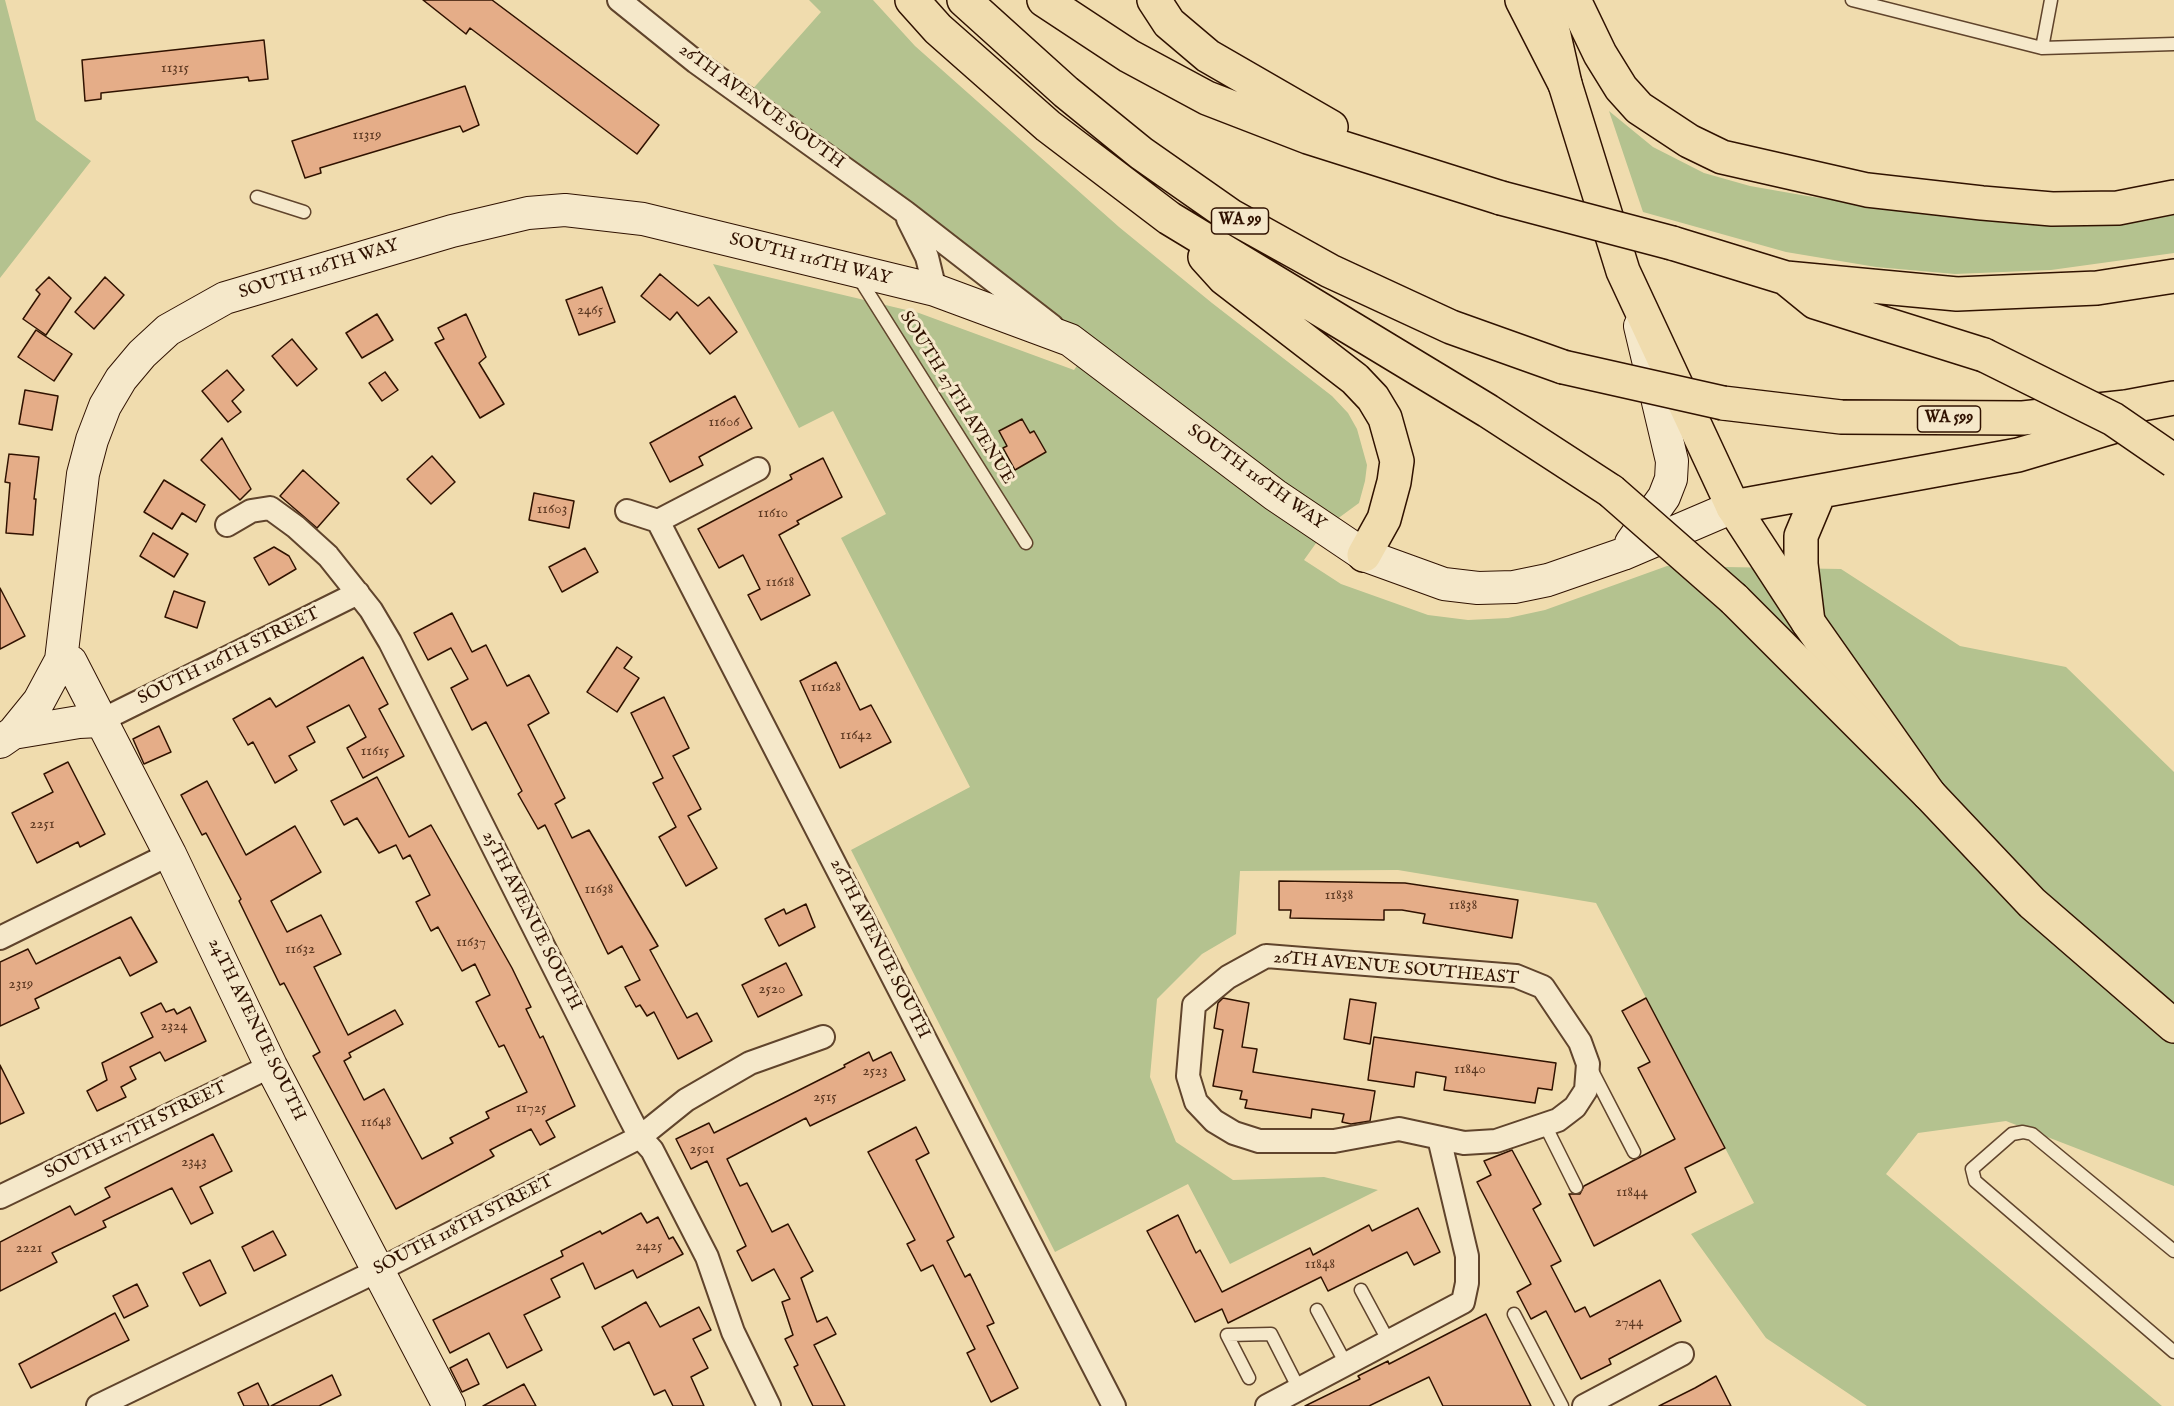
<!DOCTYPE html>
<style>
body{margin:0}
canvas{display:block;background:#f0dcae}
</style>
<canvas width="2174" height="1406"></canvas>
<script>
const g = document.querySelector('canvas').getContext('2d');
g.lineJoin = 'round';
function fillPath(path, color) {
  g.fillStyle = color;
  g.fill(path, 'evenodd');
}
function toPath(rows) {
  const path = new Path2D();
  for (const r of rows) {
    path.moveTo(r[0], r[1]);
    for (let i = 2; i < r.length; i += 2) path.lineTo(r[i], r[i + 1]);
  }
  return path;
}
function strokePath(path, color, width, dash) {
  g.strokeStyle = color;
  g.lineWidth = width;
  g.lineCap = dash ? 'butt' : 'round';
  g.setLineDash(dash || []);
  g.stroke(path);
}
function label(font, color, halo, rows, align = 'center') {
  g.font = font + ' "IM FELL English",serif';
  g.lineWidth = 6;
  g.setLineDash([]);
  g.textBaseline = 'middle';
  g.strokeStyle = halo;
  g.fillStyle = color;
  for (const [text, x, y, turn = 0] of rows) {
    g.save();
    g.translate(x, y);
    g.rotate((+turn || 0) * Math.PI / 180);
    g.textAlign = isNaN(turn) ? turn : align;
    if (halo) g.strokeText(text, 0, 0);
    g.fillText(text, 0, 0);
    g.restore();
  }
}
const green = toPath([
 [0,0,5,0,36,120,91,161,0,278],
 [809,0,873,0,915,46,1119,227,1212,303,1332,396,1348,413,1357,429,1367,465,1365,481,1359,503,1329,525,1304,560,1341,584,1428,615,1468,620,1508,618,1545,610,1667,566,1841,569,1960,646,2066,667,2174,772,2174,1186,2006,1121,1918,1133,1886,1174,2162,1406,1867,1406,1766,1338,1691,1234,1754,1203,1596,903,1398,870,1240,871,1236,934,1202,954,1157,999,1150,1077,1176,1142,1233,1180,1324,1177,1378,1190,1230,1264,1188,1184,1055,1252,851,850,970,787,841,538,886,514,833,411,799,428,713,264,919,313,1074,370,1091,346,750,92,821,12],
 [1609,111,1653,147,1704,173,1750,186,1807,196,1888,208,2174,210,2174,253,2051,270,1955,274,1876,267,1786,252,1643,212]
]);
const building = toPath([
 [423,0,492,0,659,125,637,154,470,28,466,34,423,0],
 [264,40,268,79,249,81,248,77,101,93,101,99,85,101,82,60,264,40],
 [465,86,479,125,463,132,460,126,320,168,321,173,305,178,292,141,465,86],
 [660,274,698,306,709,297,737,332,710,354,677,312,670,320,641,296,660,274],
 [49,277,71,298,46,335,23,319,40,294,36,290,49,277],
 [105,277,124,295,94,329,75,312,105,277],
 [602,287,615,322,579,335,566,300,602,287],
 [377,314,393,340,362,358,346,333,377,314],
 [466,314,486,357,479,363,504,404,480,418,435,343,444,339,438,328,466,314],
 [36,330,72,354,54,381,18,357,36,330],
 [292,339,317,369,297,386,272,356,292,339],
 [227,370,244,390,232,401,241,412,228,422,202,391,227,370],
 [385,372,398,390,382,401,369,383,385,372],
 [25,390,58,396,52,430,19,424,25,390],
 [735,396,752,428,699,457,703,465,670,482,650,443,735,396],
 [1022,419,1030,433,1034,431,1046,452,1015,470,1003,448,1007,446,999,431,1022,419],
 [222,438,251,489,240,500,201,460,222,438],
 [9,454,39,457,34,499,36,499,33,535,6,533,10,483,5,482,9,454],
 [432,456,455,482,431,504,407,479,432,456],
 [823,458,842,497,797,521,799,524,779,535,810,595,761,620,748,595,760,589,743,555,719,568,698,529,792,479,790,475,823,458],
 [303,470,339,503,317,528,280,496,303,470],
 [164,480,205,505,196,522,182,513,172,529,144,512,164,480],
 [534,493,574,501,569,528,529,520,534,493],
 [153,533,188,554,174,577,140,556,153,533],
 [274,547,289,556,296,569,269,585,254,558,274,547],
 [585,548,598,572,562,592,549,567,585,548],
 [0,588,25,636,0,649,0,588],
 [174,591,205,602,197,628,165,617,174,591],
 [452,613,472,652,486,645,507,686,529,675,549,713,528,725,565,798,555,804,572,838,589,830,658,946,650,950,687,1018,697,1013,712,1041,678,1059,654,1012,647,1016,640,1005,636,1007,625,987,640,980,622,946,608,954,545,825,538,829,518,794,522,791,486,722,472,730,451,688,468,679,451,648,428,660,414,633,452,613],
 [617,647,632,657,624,668,639,678,617,712,587,692,617,647],
 [363,657,388,704,379,709,404,756,363,778,347,748,366,737,349,705,307,727,315,742,289,756,297,770,275,783,253,742,248,745,233,719,270,698,276,707,363,657],
 [836,662,860,710,871,705,891,742,840,768,800,681,836,662],
 [664,697,689,748,673,756,701,809,688,816,717,868,686,886,659,837,676,827,653,783,663,778,631,713,664,697],
 [159,726,171,752,144,764,133,739,159,726],
 [68,762,105,834,80,847,78,842,37,863,12,813,53,792,44,774,68,762],
 [377,777,409,837,431,825,512,968,531,1007,526,1009,540,1038,543,1036,575,1106,546,1121,555,1137,540,1145,531,1129,490,1150,494,1156,396,1209,313,1056,320,1052,284,983,280,985,239,901,241,899,206,833,202,835,181,795,207,781,246,855,295,826,321,872,271,901,287,932,321,915,341,954,314,967,348,1035,395,1010,403,1024,349,1053,351,1057,344,1061,364,1100,384,1089,422,1159,453,1143,450,1138,489,1118,486,1112,527,1092,504,1045,499,1047,476,1002,490,995,475,964,462,971,438,927,431,931,416,902,430,895,410,855,403,859,396,845,379,853,357,818,344,825,331,801,377,777],
 [1279,881,1405,883,1518,900,1512,938,1423,923,1425,914,1402,910,1384,910,1384,920,1290,918,1291,910,1279,910,1279,881],
 [806,904,815,927,779,946,765,919,784,909,786,914,806,904],
 [131,917,157,962,130,976,120,957,35,999,39,1008,0,1026,0,962,28,949,36,964,131,917],
 [786,963,802,995,758,1017,742,985,786,963],
 [1223,998,1249,1003,1242,1047,1257,1049,1253,1072,1375,1091,1370,1121,1351,1124,1342,1122,1344,1114,1312,1109,1311,1118,1245,1108,1247,1100,1240,1099,1242,1091,1213,1086,1223,1030,1214,1028,1218,1003,1223,998],
 [1646,998,1725,1148,1685,1168,1696,1192,1594,1246,1569,1194,1580,1194,1584,1186,1675,1139,1638,1068,1650,1062,1622,1011,1646,998],
 [1350,999,1376,1003,1370,1044,1344,1039,1350,999],
 [161,1003,166,1012,174,1009,177,1014,190,1007,206,1041,165,1061,160,1052,130,1067,136,1079,121,1087,126,1097,97,1111,87,1091,107,1080,102,1063,153,1037,141,1013,161,1003],
 [1374,1037,1556,1063,1552,1090,1538,1088,1535,1103,1444,1090,1446,1077,1416,1072,1414,1087,1368,1080,1374,1037],
 [869,1052,873,1061,891,1052,905,1080,810,1126,806,1118,727,1159,740,1186,747,1183,772,1232,788,1224,813,1271,801,1278,817,1322,827,1317,836,1334,814,1345,845,1406,813,1406,794,1367,798,1365,785,1339,793,1335,782,1302,790,1299,774,1269,752,1281,737,1251,746,1246,707,1161,691,1169,676,1139,709,1123,714,1133,845,1067,844,1065,869,1052],
 [0,1065,24,1113,0,1124,0,1065],
 [916,1127,929,1153,916,1160,954,1237,947,1241,965,1277,970,1274,994,1323,987,1326,1018,1388,991,1402,967,1353,975,1349,933,1265,921,1271,907,1244,915,1240,868,1152,916,1127],
 [213,1134,232,1171,200,1187,213,1213,191,1224,172,1188,103,1221,106,1227,52,1253,57,1262,0,1291,0,1242,70,1206,75,1215,110,1197,105,1188,213,1134],
 [1512,1150,1541,1204,1533,1209,1561,1261,1551,1266,1575,1312,1585,1307,1590,1317,1660,1280,1681,1321,1609,1359,1611,1364,1581,1379,1546,1311,1531,1319,1517,1292,1531,1284,1477,1182,1491,1175,1484,1161,1512,1150],
 [1418,1208,1440,1252,1414,1265,1407,1252,1328,1291,1321,1277,1228,1323,1222,1309,1195,1322,1147,1231,1178,1215,1196,1253,1200,1250,1222,1292,1310,1248,1313,1255,1369,1225,1372,1231,1418,1208],
 [641,1213,647,1223,658,1217,669,1239,673,1237,683,1254,637,1278,633,1270,595,1289,583,1263,551,1279,560,1297,524,1315,542,1350,507,1368,489,1333,450,1353,433,1320,563,1256,561,1251,600,1231,602,1234,641,1213],
 [273,1231,286,1255,254,1271,242,1247,273,1231],
 [210,1260,226,1293,200,1306,183,1273,210,1260],
 [137,1284,148,1306,124,1318,113,1296,137,1284],
 [646,1302,660,1327,699,1307,711,1330,693,1339,708,1368,691,1377,704,1406,673,1406,665,1390,654,1395,629,1342,614,1350,602,1327,646,1302],
 [115,1313,129,1340,31,1388,19,1364,115,1313],
 [1486,1314,1531,1406,1443,1406,1429,1377,1369,1406,1305,1406,1360,1379,1358,1376,1388,1361,1389,1364,1486,1314],
 [467,1359,479,1384,462,1392,450,1368,467,1359],
 [332,1375,341,1395,319,1406,271,1406,332,1375],
 [1716,1376,1731,1406,1659,1406,1695,1388,1716,1376],
 [258,1383,269,1406,244,1406,238,1393,258,1383],
 [524,1384,536,1406,483,1406,524,1384]
]);
const lane = toPath([
 [1852,0,2042,48,2174,44],
 [2042,48,2051,0],
 [257,197,304,212],
 [859,278,1026,543],
 [1590,1067,1634,1152],
 [1545,1125,1576,1187],
 [2174,1251,2032,1134,2023,1132,2012,1134,1972,1169,1975,1181,2174,1352],
 [1361,1290,1389,1342],
 [1317,1310,1346,1364],
 [1514,1314,1562,1406],
 [1249,1378,1227,1335,1271,1334,1299,1389]
]);
const street = toPath([
 [619,0,696,62,905,212,1052,326],
 [908,219,927,257,935,290],
 [627,511,658,521,1114,1406],
 [658,521,758,469],
 [227,525,251,511,270,508,296,527,328,556,371,610,390,642,628,1114,640,1137,652,1150,707,1257,733,1332,769,1406],
 [100,721,358,593],
 [0,938,170,854],
 [1266,956,1516,976,1543,987,1580,1042,1588,1064,1586,1090,1575,1107,1558,1120,1496,1141,1464,1143,1399,1129,1334,1141,1259,1141,1234,1133,1214,1121,1196,1102,1188,1076,1194,1005,1228,977,1266,956],
 [0,1197,271,1066],
 [98,1406,379,1270,640,1137,686,1100,750,1063,823,1037],
 [1267,1406,1463,1302,1467,1283,1467,1256,1439,1138],
 [1584,1406,1682,1354]
]);
const secondary = toPath([
 [1631,543,1664,497,1671,479,1672,461,1640,326],
 [61,660,71,662,170,854,271,1066,449,1406],
 [13,733,79,722,100,721],
 [0,742,13,733,39,701,61,660,83,474,92,440,105,406,121,379,142,354,168,330,225,298,452,231,528,213,565,210,643,219,935,290,1070,340,1275,495,1364,555,1444,584,1478,588,1514,587,1548,580,1623,554,1733,507]
]);
const primary = toPath([
 [1546,0,1565,84,1623,271,1733,507,1808,622,1929,794,2032,903,2174,1026]
]);
const highway = toPath([
 [912,0,938,29,1048,126,1169,218,1488,411,1611,491],
 [964,0,1066,92,1141,153,1231,216,1330,271,1451,327,1563,367],
 [1044,0,1129,56,1207,98,1308,137,1501,198],
 [1154,0,1169,23,1208,56,1331,127],
 [1522,0,1565,84],
 [1574,0,1600,54,1621,88,1639,108,1689,141,1722,157,1867,190,1982,203,2052,209,2118,208,2174,197],
 [1672,243,1786,278,1957,294,2097,288,2174,276],
 [1205,257,1224,278,1355,379,1373,398,1385,418,1397,461,1394,482,1384,519,1364,555],
 [1788,280,1815,302,1984,355],
 [1723,403,1841,417,2023,418,2126,407,2174,398],
 [1733,507,2018,455,2129,422],
 [1734,599,1929,794],
 [1808,622,1801,564,1801,536,1819,493]
]);
const highwayBridge = toPath([
 [1501,198,1672,243],
 [1984,355,2113,419,2174,461],
 [1563,367,1723,403],
 [1611,491,1734,599]
]);
const numberNames = [
 ["11315",175,69],
 ["11319",367,136],
 ["2465",590,311],
 ["11606",724,423],
 ["11603",552,510],
 ["11610",773,514],
 ["11618",780,583],
 ["11628",826,688],
 ["11642",856,736],
 ["11615",375,752],
 ["2251",42,825],
 ["11638",599,890],
 ["11838",1339,896],
 ["11838",1463,906],
 ["11637",471,943],
 ["11632",300,950],
 ["2319",21,985],
 ["2520",772,990],
 ["2324",174,1027],
 ["11840",1470,1070],
 ["2523",875,1072],
 ["2515",825,1098],
 ["11725",531,1109],
 ["11648",376,1123],
 ["2501",702,1150],
 ["2343",194,1163],
 ["11844",1632,1193],
 ["2425",649,1247],
 ["2221",29,1249],
 ["11848",1320,1265],
 ["2744",1629,1323]
];
const shields = [
 [1240,221,57],
 [1949,419,63]
];
const shieldNames = [
 ["WA 99",1240,221],
 ["WA 599",1949,419]
];
const streetNames = [
 ["26TH AVENUE SOUTH",761,107,36],
 ["SOUTH 116TH WAY",810,260,14],
 ["SOUTH 116TH WAY",319,270,-17],
 ["SOUTH 27TH AVENUE",956,398,58],
 ["SOUTH 116TH WAY",1256,478,36],
 ["SOUTH 116TH STREET",229,657,-26],
 ["25TH AVENUE SOUTH",531,921,63],
 ["26TH AVENUE SOUTH",879,949,63],
 ["26TH AVENUE SOUTHEAST",1396,969,5],
 ["24TH AVENUE SOUTH",256,1030,64],
 ["SOUTH 117TH STREET",136,1131,-26],
 ["SOUTH 118TH STREET",464,1226,-27]
];
fillPath(green, '#b4c28f');
fillPath(building, '#e5ad88');
strokePath(building, '#301200', 1.5);
strokePath(lane, '#60442c', 15);
strokePath(street, '#60442c', 26);
strokePath(secondary, '#301200', 34);
strokePath(primary, '#301200', 36);
strokePath(highway, '#301200', 36);
strokePath(lane, '#f5e8ca', 12);
strokePath(street, '#f5e8ca', 22);
strokePath(secondary, '#f5e8ca', 32);
strokePath(primary, '#f0dcae', 33);
strokePath(highway, '#f0dcae', 33);
strokePath(highwayBridge, '#301200', 36, []);
strokePath(highwayBridge, '#f0dcae', 33);
label('15px', '#5d3922', null, numberNames);
for (const [x, y, w] of shields) {
  const box = new Path2D();
  box.roundRect(x - w / 2, y - 13, w, 26, 4.5);
  g.fillStyle = '#f5e8ca';
  g.fill(box);
  strokePath(box, '#301200', 1.5);
}
label('bold 16px', '#301200', null, shieldNames);
label('18px', '#301200', '#f5e8ca', streetNames);
</script>
